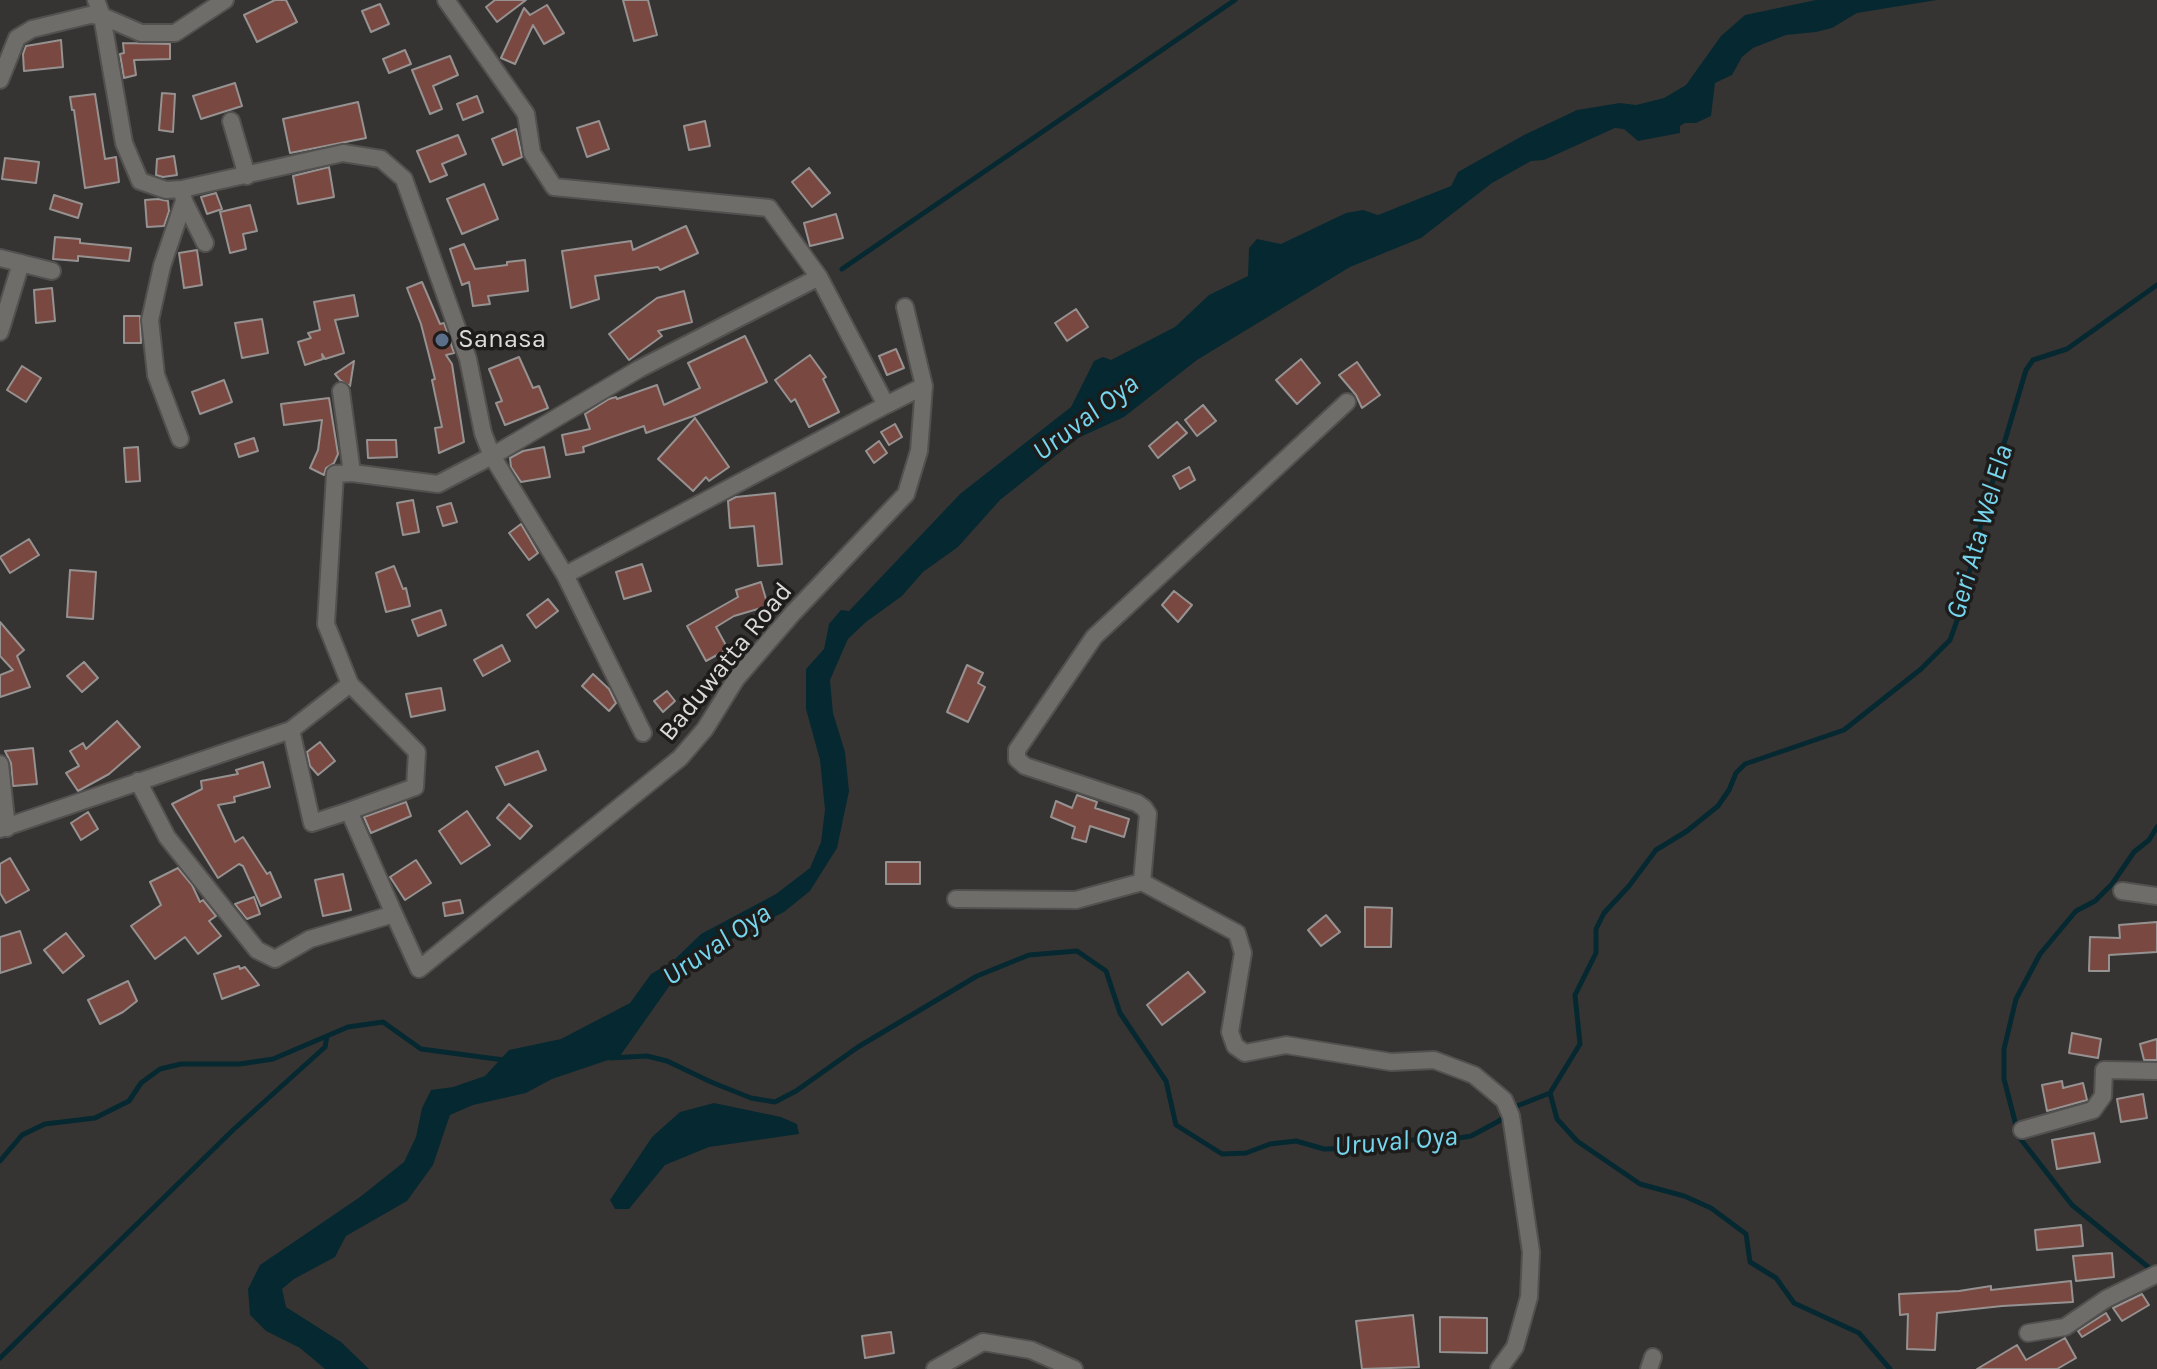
<!DOCTYPE html>
<style>
body{margin:0}
canvas{display:block;background:#363432}
</style>
<canvas width="2157" height="1369"></canvas>
<script>
const g = document.querySelector('canvas').getContext('2d');
g.lineJoin = 'round';
function fillPath(path, color) {
  g.fillStyle = color;
  g.fill(path, 'evenodd');
}
function toPath(rows) {
  const path = new Path2D();
  for (const r of rows) {
    path.moveTo(r[0], r[1]);
    for (let i = 2; i < r.length; i += 2) path.lineTo(r[i], r[i + 1]);
  }
  return path;
}
function strokePath(path, color, width, dash) {
  g.strokeStyle = color;
  g.lineWidth = width;
  g.lineCap = dash ? 'butt' : 'round';
  g.setLineDash(dash || []);
  g.stroke(path);
}
function label(font, color, halo, rows, align = 'center') {
  g.font = font + ' Karla,sans-serif';
  g.lineWidth = 7;
  g.setLineDash([]);
  g.textBaseline = 'middle';
  g.strokeStyle = halo;
  g.fillStyle = color;
  for (const [text, x, y, turn = 0] of rows) {
    g.save();
    g.translate(x, y);
    g.rotate((+turn || 0) * Math.PI / 180);
    g.textAlign = isNaN(turn) ? turn : align;
    if (halo) g.strokeText(text, 0, 0);
    g.fillText(text, 0, 0);
    g.restore();
  }
}
const water = toPath([
 [1816,0,1937,0,1857,13,1832,28,1816,32,1786,35,1753,48,1742,57,1732,75,1715,83,1711,116,1696,123,1685,123,1680,126,1680,133,1638,141,1624,129,1615,128,1544,160,1531,161,1492,183,1421,238,1350,267,1197,360,1124,417,1078,438,1000,500,958,547,923,572,902,596,866,622,848,639,830,680,833,713,845,752,849,791,837,848,810,891,784,912,711,950,675,978,620,1056,552,1079,526,1093,473,1105,450,1115,433,1165,407,1201,346,1236,335,1257,294,1279,282,1289,286,1307,341,1342,369,1369,325,1369,300,1348,266,1331,250,1315,248,1289,260,1265,360,1197,404,1162,416,1137,422,1108,431,1090,453,1087,485,1076,509,1050,561,1039,630,1003,651,974,672,962,701,934,776,894,810,868,821,842,825,810,820,760,806,709,806,669,824,649,829,624,841,610,849,611,960,494,1071,407,1094,361,1103,357,1111,360,1175,327,1209,295,1248,276,1249,248,1257,239,1281,244,1346,213,1363,210,1378,215,1451,186,1458,172,1524,135,1577,110,1620,103,1636,105,1664,98,1686,85,1721,36,1745,15],
 [714,1103,781,1117,797,1124,799,1134,709,1147,665,1165,629,1209,615,1209,610,1200,652,1137,680,1112]
]);
const stream = toPath([
 [842,269,1235,0],
 [610,1058,647,1056,667,1061,711,1082,751,1098,775,1102,796,1091,858,1047,977,976,1029,955,1077,951,1106,971,1120,1013,1166,1081,1176,1125,1222,1154,1246,1153,1270,1144,1296,1141,1324,1149,1359,1148,1381,1139,1441,1141,1471,1136,1499,1121,1517,1106,1550,1093,1557,1119,1577,1141,1640,1184,1684,1196,1711,1208,1746,1234,1750,1262,1776,1278,1794,1303,1859,1333,1890,1369],
 [1550,1093,1580,1044,1575,995,1596,953,1596,929,1604,913,1629,886,1656,850,1687,831,1718,806,1729,790,1736,773,1745,764,1844,730,1921,669,1950,640,1959,615,1985,507,2026,370,2033,360,2067,349,2157,285],
 [0,1161,22,1135,45,1124,95,1118,129,1101,141,1083,160,1069,181,1064,240,1064,273,1059,348,1027,383,1022,421,1049,504,1060],
 [2153,1271,2072,1205,2019,1137,2004,1079,2004,1049,2016,999,2040,954,2076,911,2095,901,2112,884,2134,852,2149,840,2157,827],
 [0,1358,233,1130,325,1047,327,1036]
]);
const building = toPath([
 [275,0,286,0,297,22,257,42,244,15,275,0],
 [495,0,526,0,497,22,486,7,495,0],
 [623,0,648,0,657,35,634,41,623,0],
 [380,4,389,24,371,32,362,11,380,4],
 [547,5,564,33,544,44,533,25,515,64,501,58,524,8,530,15,547,5],
 [61,40,63,67,24,71,23,54,26,46,61,40],
 [123,43,170,44,170,59,134,60,136,75,124,78,120,54,124,53,123,43],
 [405,50,411,64,389,73,383,59,405,50],
 [450,56,458,75,433,86,442,109,430,114,412,70,450,56],
 [235,83,242,106,201,119,193,96,235,83],
 [162,93,175,94,173,132,159,130,162,93],
 [95,94,105,159,116,157,119,182,85,188,74,110,72,110,70,97,95,94],
 [477,96,483,112,463,120,457,104,477,96],
 [358,102,366,138,290,153,283,119,358,102],
 [599,121,609,149,587,157,577,128,599,121],
 [705,121,710,146,689,150,684,126,705,121],
 [516,129,522,157,503,165,492,139,516,129],
 [458,135,466,154,442,164,447,175,430,182,417,151,458,135],
 [174,156,177,175,163,177,156,175,157,159,174,156],
 [5,158,39,162,36,183,2,179,5,158],
 [329,167,334,197,298,204,293,176,329,167],
 [809,168,830,193,812,207,792,182,809,168],
 [484,184,498,219,462,234,447,199,484,184],
 [216,193,222,209,207,214,201,197,216,193],
 [54,195,82,204,78,218,50,209,54,195],
 [158,199,168,201,169,211,164,226,147,227,145,200,158,199],
 [250,205,257,231,243,234,246,249,230,253,220,212,250,205],
 [836,214,843,238,810,246,804,223,836,214],
 [686,226,698,253,660,270,658,267,595,276,599,299,571,308,562,251,631,241,633,250,686,226],
 [55,237,80,239,80,243,131,248,129,261,78,256,78,261,53,259,55,237],
 [464,244,475,269,507,265,507,262,525,260,528,291,488,296,490,304,473,306,469,282,462,285,450,249,464,244],
 [197,250,202,285,184,288,179,253,197,250],
 [422,282,440,324,444,323,454,353,446,355,452,364,464,442,439,453,435,428,442,427,432,380,435,379,421,324,407,288,422,282],
 [52,288,55,321,36,323,34,290,52,288],
 [684,291,692,322,658,331,662,336,629,360,609,334,657,298,684,291],
 [354,295,358,316,335,320,344,353,325,359,322,354,323,359,305,365,298,342,311,338,308,333,320,330,314,302,354,295],
 [1076,309,1088,327,1067,341,1055,323,1076,309],
 [124,316,140,316,141,343,124,343,124,316],
 [262,319,268,353,242,358,235,323,262,319],
 [745,336,767,382,696,415,646,433,644,426,583,447,584,452,566,455,562,435,590,429,585,414,609,399,616,397,617,399,657,385,664,405,700,388,688,363,745,336],
 [896,349,904,368,887,375,879,356,896,349],
 [810,355,826,377,823,379,839,412,809,427,795,399,791,402,775,380,810,355],
 [519,357,533,388,539,386,548,408,505,425,496,403,502,401,489,369,519,357],
 [1301,359,1320,383,1297,404,1276,380,1301,359],
 [354,361,350,386,340,380,335,374,354,361],
 [1357,362,1380,395,1362,408,1356,395,1339,375,1357,362],
 [22,366,41,378,26,402,7,390,22,366],
 [224,380,232,402,200,414,192,392,224,380],
 [329,398,338,454,334,463,326,468,324,475,310,468,318,450,322,420,284,425,281,404,329,398],
 [1203,405,1216,421,1197,436,1185,420,1203,405],
 [695,418,729,467,709,481,706,477,693,491,658,459,695,418],
 [1177,422,1187,433,1158,458,1149,446,1177,422],
 [895,424,902,437,889,445,881,432,895,424],
 [254,438,258,451,239,457,235,444,254,438],
 [367,440,396,440,397,457,368,458,367,440],
 [879,441,887,453,874,463,866,451,879,441],
 [138,447,140,481,126,482,124,448,138,447],
 [544,447,550,477,521,482,511,467,510,458,523,451,544,447],
 [1189,467,1195,480,1180,489,1173,476,1189,467],
 [775,493,782,564,758,566,754,526,730,528,728,501,736,497,775,493],
 [413,500,419,532,403,535,397,503,413,500],
 [451,503,457,522,443,526,437,507,451,503],
 [521,524,538,553,529,560,509,533,521,524],
 [29,539,39,555,10,573,0,557,29,539],
 [642,564,651,591,624,599,616,572,642,564],
 [394,566,403,589,406,588,410,606,386,612,376,573,394,566],
 [70,570,96,572,93,619,67,617,70,570],
 [761,582,768,606,734,616,716,627,728,649,706,661,687,626,738,597,736,590,761,582],
 [1174,591,1192,605,1178,622,1162,605,1174,591],
 [548,599,558,611,536,628,527,615,548,599],
 [441,610,446,625,418,636,412,620,441,610],
 [0,622,24,650,17,656,30,687,0,697,0,675,13,670,0,656,0,622],
 [502,645,510,661,483,676,474,660,502,645],
 [84,662,98,678,82,692,67,676,84,662],
 [967,665,983,673,978,683,985,687,968,722,947,712,967,665],
 [593,674,609,689,616,703,609,711,582,686,593,674],
 [441,688,445,710,411,717,406,694,441,688],
 [667,691,675,701,663,712,654,701,667,691],
 [117,721,140,747,109,774,78,791,66,773,79,766,70,751,83,743,86,749,117,721],
 [320,742,335,761,318,775,310,766,307,752,320,742],
 [33,748,37,784,13,786,11,763,5,751,33,748],
 [538,751,546,770,505,785,496,767,538,751],
 [263,762,270,787,234,797,235,802,218,805,235,842,243,837,267,874,270,872,281,897,261,906,243,866,239,864,218,878,172,804,202,789,201,781,238,774,236,770,263,762],
 [1077,795,1097,802,1095,808,1129,819,1124,837,1090,826,1086,842,1072,838,1075,827,1051,817,1056,801,1072,808,1077,795],
 [406,802,411,816,371,833,364,817,406,802],
 [509,804,532,826,520,839,497,818,509,804],
 [467,811,490,845,461,864,439,831,467,811],
 [88,812,98,829,81,840,71,823,88,812],
 [10,858,29,890,6,903,0,893,0,864,10,858],
 [416,860,431,883,405,900,390,877,416,860],
 [886,862,920,862,920,884,886,884,886,862],
 [178,868,192,885,200,902,203,900,216,916,209,921,221,936,198,954,185,937,155,959,131,926,161,905,150,882,178,868],
 [343,874,351,910,323,916,315,880,343,874],
 [254,897,260,914,247,919,235,904,254,897],
 [460,900,463,913,445,916,443,903,460,900],
 [1365,907,1392,908,1391,947,1365,947,1365,907],
 [1326,915,1340,932,1321,946,1308,930,1326,915],
 [2157,922,2157,952,2109,955,2109,971,2089,971,2090,937,2120,938,2119,925,2157,922],
 [20,931,31,963,0,973,0,937,20,931],
 [66,933,84,956,63,973,44,950,66,933],
 [239,966,240,969,245,967,259,985,222,999,214,974,239,966],
 [1188,972,1205,992,1162,1025,1147,1005,1188,972],
 [128,981,137,1001,123,1012,100,1024,88,1000,128,981],
 [2072,1033,2101,1039,2098,1058,2069,1053,2072,1033],
 [2157,1039,2157,1060,2144,1060,2140,1044,2157,1039],
 [2062,1081,2063,1088,2083,1083,2087,1100,2047,1111,2042,1085,2062,1081],
 [2143,1094,2147,1118,2121,1122,2117,1099,2143,1094],
 [2094,1133,2100,1162,2057,1169,2052,1140,2094,1133],
 [2081,1225,2083,1246,2037,1250,2035,1230,2081,1225],
 [2112,1253,2114,1277,2076,1281,2073,1256,2112,1253],
 [2071,1281,2073,1302,2002,1306,1937,1313,1935,1350,1907,1349,1908,1314,1900,1315,1899,1294,1959,1291,1991,1286,1991,1290,2071,1281],
 [2142,1294,2149,1305,2122,1321,2113,1308,2142,1294],
 [2106,1313,2110,1320,2082,1337,2078,1331,2106,1313],
 [1413,1315,1419,1367,1362,1369,1356,1321,1413,1315],
 [1440,1317,1487,1318,1487,1353,1440,1352,1440,1317],
 [891,1332,894,1353,865,1358,862,1336,891,1332],
 [2065,1338,2076,1358,2057,1369,1977,1369,2017,1345,2026,1360,2065,1338]
]);
const minor = toPath([
 [446,0,526,114,532,153,554,187,769,208,819,277,886,405,924,386],
 [102,16,124,143,140,181,166,190,182,189],
 [102,16,141,33,175,33,225,0],
 [0,80,17,38,32,29,90,15,102,16,96,0],
 [231,121,247,176],
 [184,201,205,243],
 [0,258,52,271],
 [0,332,21,263],
 [341,391,352,473],
 [180,439,156,375,150,320,162,266,184,201,182,189,343,153,381,159,404,179,468,359,483,433,492,456,565,575],
 [291,730,312,823,349,811],
 [643,733,565,575,886,405],
 [0,764,7,828],
 [138,781,167,837,257,950,275,959,310,939,394,914,349,811,415,787,417,752,350,684],
 [0,829,291,730,350,684,326,624,335,474,352,473,438,484,492,456,639,369,819,277],
 [1142,882,1148,814,1144,808,1137,803,1025,766,1017,759,1017,750,1094,637,1347,402],
 [2122,891,2157,896],
 [956,899,1076,900,1142,882,1237,933,1243,953,1230,1032,1235,1046,1245,1053,1286,1045,1391,1062,1434,1060,1474,1075,1504,1100,1511,1116,1531,1252,1529,1297,1515,1347,1499,1369],
 [394,914,419,969,680,758,705,729,736,679,793,613,906,494,919,451,924,386,905,307],
 [2022,1130,2093,1110,2103,1096,2104,1070,2157,1071],
 [2028,1333,2065,1327,2106,1299,2157,1274],
 [935,1369,983,1342,1031,1350,1074,1369],
 [1649,1369,1653,1357]
]);
const markers = [
 [442,340,8,"#5c6f8a"]
];
const poiNames = [
 ["Sanasa",458,340]
];
const streetNames = [
 ["Baduwatta Road",726,662,-51]
];
const waterNames = [
 ["Uruval Oya",1086,418,-37],
 ["Geri Ata Wel Ela",1980,532,-74],
 ["Uruval Oya",717,945,-34],
 ["Uruval Oya",1396,1142,-5]
];
fillPath(water, '#062830');
strokePath(stream, '#062830', 5);
fillPath(building, '#784841');
strokePath(building, '#969291', 2);
strokePath(minor, '#52514f', 20);
strokePath(minor, '#6f6d6a', 16);
for (const [x, y, r, color] of markers) {
  const dot = new Path2D();
  dot.arc(x, y, r, 0, 2 * Math.PI);
  g.fillStyle = color;
  g.fill(dot);
  strokePath(dot, '#1d1c1b', 3);
}
label('26px', '#dbdad9', '#1d1c1b', poiNames, 'left');
label('26px', '#dbdad9', '#1d1c1b', streetNames);
label('italic 28px', '#75d6ee', '#1d1c1b', waterNames);
</script>
